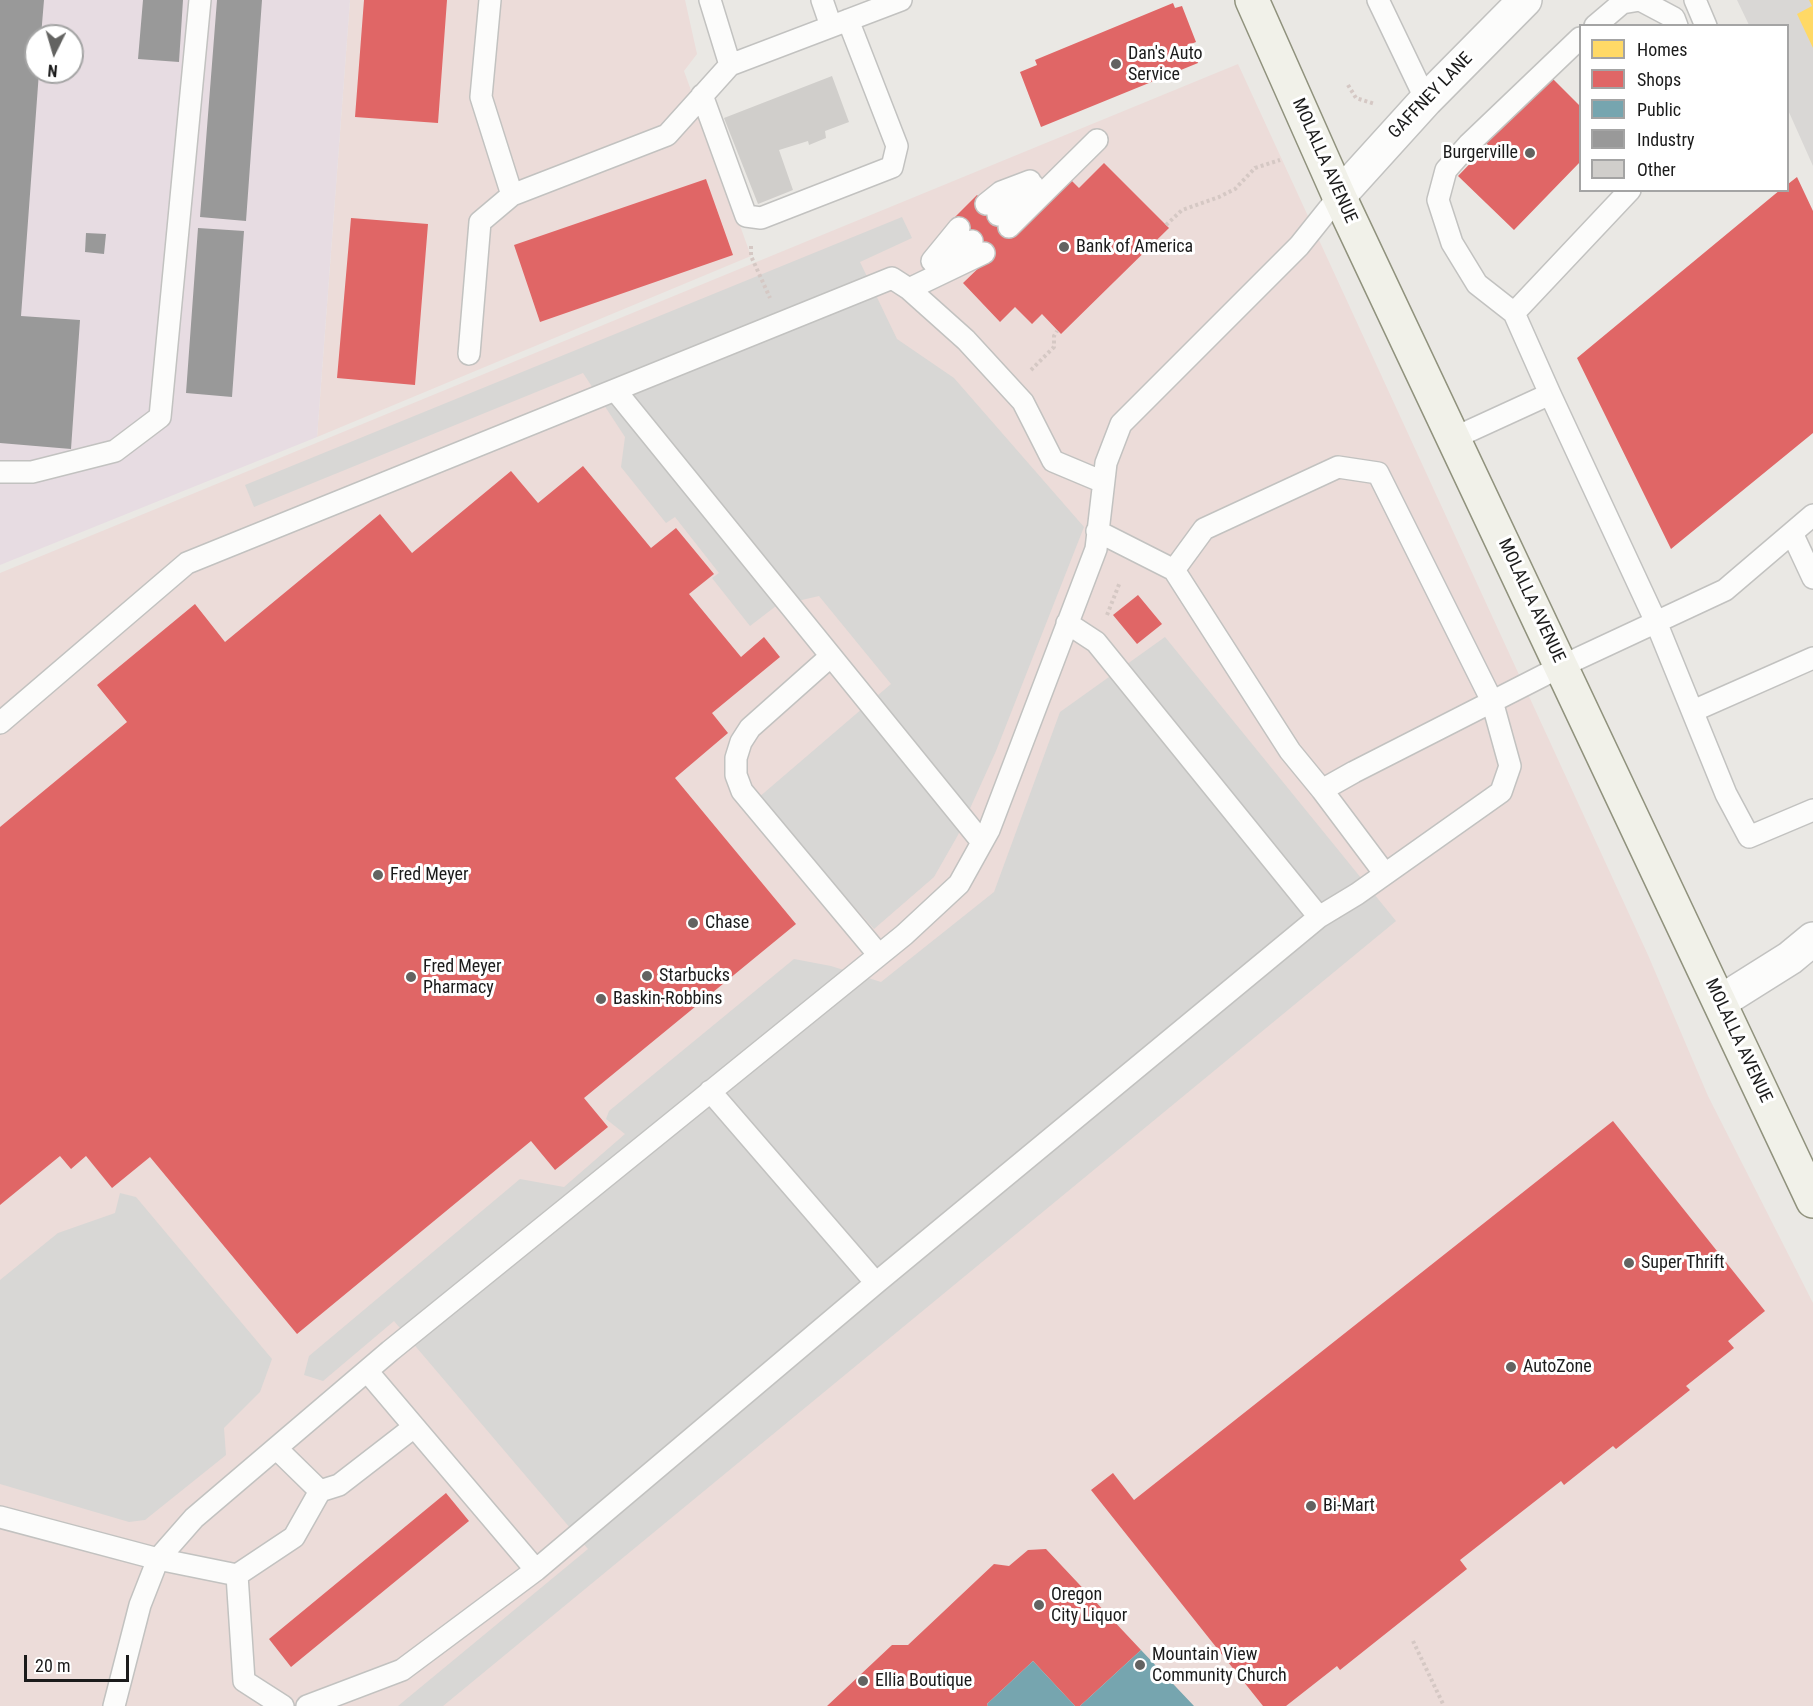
<!DOCTYPE html>
<style>
body{margin:0}
#map{position:relative;width:1813px;height:1706px;overflow:hidden;background:#eae8e4;font-family:"Roboto Condensed",sans-serif}
canvas{display:block}
.legend{position:absolute;left:1579px;top:24px;width:210px;height:168px;box-sizing:border-box;background:#fff;border:2px solid #a4a4a4;margin:0;padding:8px 10px;list-style:none;font-size:18px;color:#1b1b1b}
.legend li{display:flex;align-items:center;gap:12px;height:30px}
.legend b{width:30px;border:2px solid #a4a4a4}
.north{position:absolute;left:24px;top:24px;width:60px;height:60px;box-sizing:border-box;background:#fff;border:2px solid #a4a4a4;border-radius:50%;rotate:185deg;font-size:16px;font-weight:700;line-height:24px;text-align:center;color:#1b1b1b}
.north::after{content:'';display:block;margin:auto;width:21px;height:27px;background:#636361;clip-path:polygon(50% 0,100% 100%,50% 72%,0 100%)}
.scale{position:absolute;left:24px;top:1655px;width:105px;height:27px;box-sizing:border-box;border:3px solid #1b1b1b;border-top:0;padding-left:8px;font-size:18px;line-height:21px;white-space:nowrap;color:#1b1b1b;-webkit-text-stroke:4px #fff;paint-order:stroke}
</style>
<div id="map">
<canvas width="1813" height="1706"></canvas>
<ul class="legend">
<li><b style="height:16px;background:#ffd966"></b>Homes</li>
<li><b style="height:16px;background:#e06666"></b>Shops</li>
<li><b style="height:16px;background:#76a5af"></b>Public</li>
<li><b style="height:16px;background:#999"></b>Industry</li>
<li><b style="height:16px;background:#d0cecb"></b>Other</li>
</ul>
<div class="north">N</div>
<div class="scale">20 m</div>
</div>
<script>
const g = document.querySelector('canvas').getContext('2d');
g.lineJoin = 'round';
function fillPath(path, color) {
  g.fillStyle = color;
  g.fill(path, 'evenodd');
}
function toPath(rows) {
  const path = new Path2D();
  for (const r of rows) {
    path.moveTo(r[0], r[1]);
    for (let i = 2; i < r.length; i += 2) path.lineTo(r[i], r[i + 1]);
  }
  return path;
}
function strokePath(path, color, width, dash) {
  g.strokeStyle = color;
  g.lineWidth = width;
  g.lineCap = dash ? 'butt' : 'round';
  g.setLineDash(dash || []);
  g.stroke(path);
}
function label(font, color, halo, rows, align = 'center') {
  g.font = font + ' "Roboto Condensed",sans-serif';
  g.lineWidth = 6;
  g.setLineDash([]);
  g.textBaseline = 'middle';
  g.strokeStyle = halo;
  g.fillStyle = color;
  for (const [text, x, y, turn = 0] of rows) {
    g.save();
    g.translate(x, y);
    g.rotate((+turn || 0) * Math.PI / 180);
    g.textAlign = isNaN(turn) ? turn : align;
    if (halo) g.strokeText(text, 0, 0);
    g.fillText(text, 0, 0);
    g.restore();
  }
}
const residential = toPath([
 [1737,0,1813,0,1813,166,1788,110,1788,26,1749,25]
]);
const commercial = toPath([
 [350,0,685,0,697,54,684,71,751,256,317,437],
 [1238,64,1648,955,1708,1096,1813,1303,1813,1706,0,1706,0,573]
]);
const industrial = toPath([
 [0,0,350,0,317,437,0,565],
 [36,36,72,36,72,72,36,72]
]);
const religious = toPath([
 [902,217,912,238,860,262,897,339,954,378,1084,527,996,751,958,835,934,877,874,929,758,798,891,684,819,596,776,606,750,626,712,578,719,573,675,517,666,523,621,467,625,437,583,373,254,507,245,485],
 [1165,637,1396,921,443,1706,398,1706,588,1549,394,1321,323,1381,304,1375,309,1356,520,1179,564,1187,625,1134,606,1119,609,1111,794,959,831,966,881,982,994,892,1060,712],
 [120,1193,136,1197,272,1359,260,1392,224,1428,226,1455,145,1520,129,1522,0,1484,0,1280,58,1233,115,1213]
]);
const homes = toPath([
 [1809,0,1813,0,1813,48,1797,14,1812,6]
]);
const shops = toPath([
 [364,0,447,0,438,123,355,117],
 [1173,3,1175,8,1182,6,1196,42,1191,44,1198,63,1041,127,1020,72,1037,65,1035,60],
 [1548,74,1580,106,1580,162,1514,230,1458,176,1488,145,1484,141],
 [1104,163,1169,228,1061,334,1042,314,1032,324,1015,307,1000,322,963,283,989,258,952,220,977,195,1015,233,1070,179,1079,188],
 [1797,177,1813,211,1813,433,1671,549,1577,358,1780,190,1788,190,1788,184],
 [706,179,733,255,540,322,514,245],
 [351,218,428,224,415,385,337,378],
 [583,466,651,548,676,528,714,574,689,594,741,657,764,637,780,657,712,713,728,733,675,778,796,924,584,1098,608,1127,555,1170,531,1141,297,1334,150,1157,112,1188,86,1156,71,1169,60,1156,0,1205,0,827,127,722,97,685,195,604,225,642,380,514,412,553,511,471,538,503],
 [1138,595,1162,624,1137,644,1113,615],
 [1613,1121,1765,1311,1728,1341,1734,1348,1686,1386,1690,1390,1616,1449,1613,1446,1564,1485,1561,1481,1460,1560,1467,1569,1340,1670,1337,1666,1286,1706,1263,1706,1091,1490,1113,1473,1134,1500],
 [446,1493,469,1521,291,1667,269,1639],
 [1046,1549,1141,1650,1080,1706,1075,1706,1033,1661,987,1704,988,1706,827,1706,892,1645,908,1645,994,1564,1009,1566,1028,1550]
]);
const public = toPath([
 [1141,1650,1194,1706,1080,1706],
 [1033,1661,1075,1706,988,1706,987,1704]
]);
const industry = toPath([
 [0,0,44,0,41,36,36,36,36,72,39,72,21,316,80,320,71,449,0,443],
 [143,0,183,0,179,62,138,59],
 [217,0,262,0,246,221,200,217],
 [198,228,244,231,232,397,186,393],
 [86,233,106,234,104,254,85,252]
]);
const building = toPath([
 [832,76,849,122,825,131,826,138,809,145,808,141,779,150,793,190,758,204,724,118]
]);
const path = toPath([
 [1348,85,1356,98,1375,104],
 [1166,225,1182,210,1219,197,1235,189,1255,168,1280,160],
 [751,246,751,256,770,298],
 [1031,370,1054,347,1054,336,1057,331],
 [1107,615,1120,582],
 [1413,1641,1444,1706]
]);
const service = toPath([
 [490,0,481,97,512,195],
 [710,0,730,65],
 [822,0,831,26],
 [1378,0,1426,100],
 [1695,0,1706,26],
 [1595,26,1622,3,1640,0,1674,18,1677,26],
 [1580,38,1469,144,1446,170,1438,200,1452,243,1477,284,1514,313,1550,394,1656,622,1726,794,1749,837,1813,810],
 [702,95,746,216,761,218,892,167,897,146,848,20],
 [986,204,1001,192,1030,181],
 [998,215,1033,185],
 [1009,227,1097,140],
 [932,261,959,228],
 [942,263,972,241],
 [909,289,984,253],
 [1514,313,1630,190],
 [469,354,480,222,512,195,667,135,730,65,901,0],
 [615,390,982,842],
 [1454,438,1550,394],
 [0,472,32,472,115,451,160,417,200,0],
 [1097,531,1174,570,1290,751,1322,790,1354,772,1562,666,1725,590,1813,515],
 [1792,533,1813,578],
 [1174,570,1204,529,1338,467,1378,473,1492,701,1510,766,1501,792,1357,894,1319,917],
 [831,656,750,728,741,742,736,758,736,775,742,791,879,955],
 [1693,711,1813,658],
 [0,723,187,563,892,278,909,289,966,340,1023,402,1053,461,1103,482],
 [1322,790,1385,874],
 [710,1091,876,1283],
 [367,1371,536,1570,876,1283,1319,917,1096,642,1067,623],
 [276,1448,320,1491,339,1485,414,1427],
 [0,1517,158,1559,237,1575,244,1681,283,1706],
 [237,1575,294,1537,320,1491],
 [114,1706,140,1605,158,1559,194,1518,390,1351,904,935,959,884,989,830,1096,549,1106,463,1121,424,1299,246,1339,196],
 [307,1706,402,1670,536,1570]
]);
const tertiary = toPath([
 [1339,196,1426,100,1525,0],
 [1720,1002,1790,958,1813,939]
]);
const secondary = toPath([
 [1252,0,1339,196,1813,1201]
]);
const markers = [
 [1116,64,6,"#636361"],
 [1530,153,6,"#636361"],
 [1064,247,6,"#636361"],
 [378,875,6,"#636361"],
 [693,923,6,"#636361"],
 [647,976,6,"#636361"],
 [411,977,6,"#636361"],
 [601,999,6,"#636361"],
 [1629,1263,6,"#636361"],
 [1511,1367,6,"#636361"],
 [1311,1506,6,"#636361"],
 [1039,1605,6,"#636361"],
 [1140,1665,6,"#636361"],
 [863,1681,6,"#636361"]
];
const poiNames = [
 ["Dan's Auto",1128,54],
 ["Service",1128,75],
 ["Burgerville",1518,153,"right"],
 ["Bank of America",1076,247],
 ["Fred Meyer",390,875],
 ["Chase",705,923],
 ["Fred Meyer",423,967],
 ["Pharmacy",423,988],
 ["Starbucks",659,976],
 ["Baskin-Robbins",613,999],
 ["Super Thrift",1641,1263],
 ["AutoZone",1523,1367],
 ["Bi-Mart",1323,1506],
 ["Oregon",1051,1595],
 ["City Liquor",1051,1616],
 ["Mountain View",1152,1655],
 ["Community Church",1152,1676],
 ["Ellia Boutique",875,1681]
];
const streetNames = [
 ["GAFFNEY LANE",1431,96,-46],
 ["MOLALLA AVENUE",1324,161,66],
 ["MOLALLA AVENUE",1531,601,65],
 ["MOLALLA AVENUE",1738,1041,65]
];
fillPath(residential, '#d9d7d5');
fillPath(commercial, '#ecdcd9');
fillPath(industrial, '#e7dce2');
fillPath(religious, '#d8d7d5');
fillPath(homes, '#ffd966');
fillPath(shops, '#e06666');
fillPath(public, '#76a5af');
fillPath(industry, '#999');
fillPath(building, '#d0cecb');
strokePath(service, '#c2c2c0', 24);
strokePath(tertiary, '#c2c2c0', 36);
strokePath(secondary, '#90927d', 36);
strokePath(path, '#d5c8c4', 4, [3, 3]);
strokePath(service, '#fcfcfb', 21);
strokePath(tertiary, '#fcfcfb', 33);
strokePath(secondary, '#f1f1e9', 33);
for (const [x, y, r, color] of markers) {
  const dot = new Path2D();
  dot.arc(x, y, r, 0, 2 * Math.PI);
  g.fillStyle = color;
  g.fill(dot);
  strokePath(dot, '#fff', 2);
}
label('18px', '#1b1b1b', '#fff', poiNames, 'left');
label('18px', '#1b1b1b', '#fff', streetNames);
</script>
